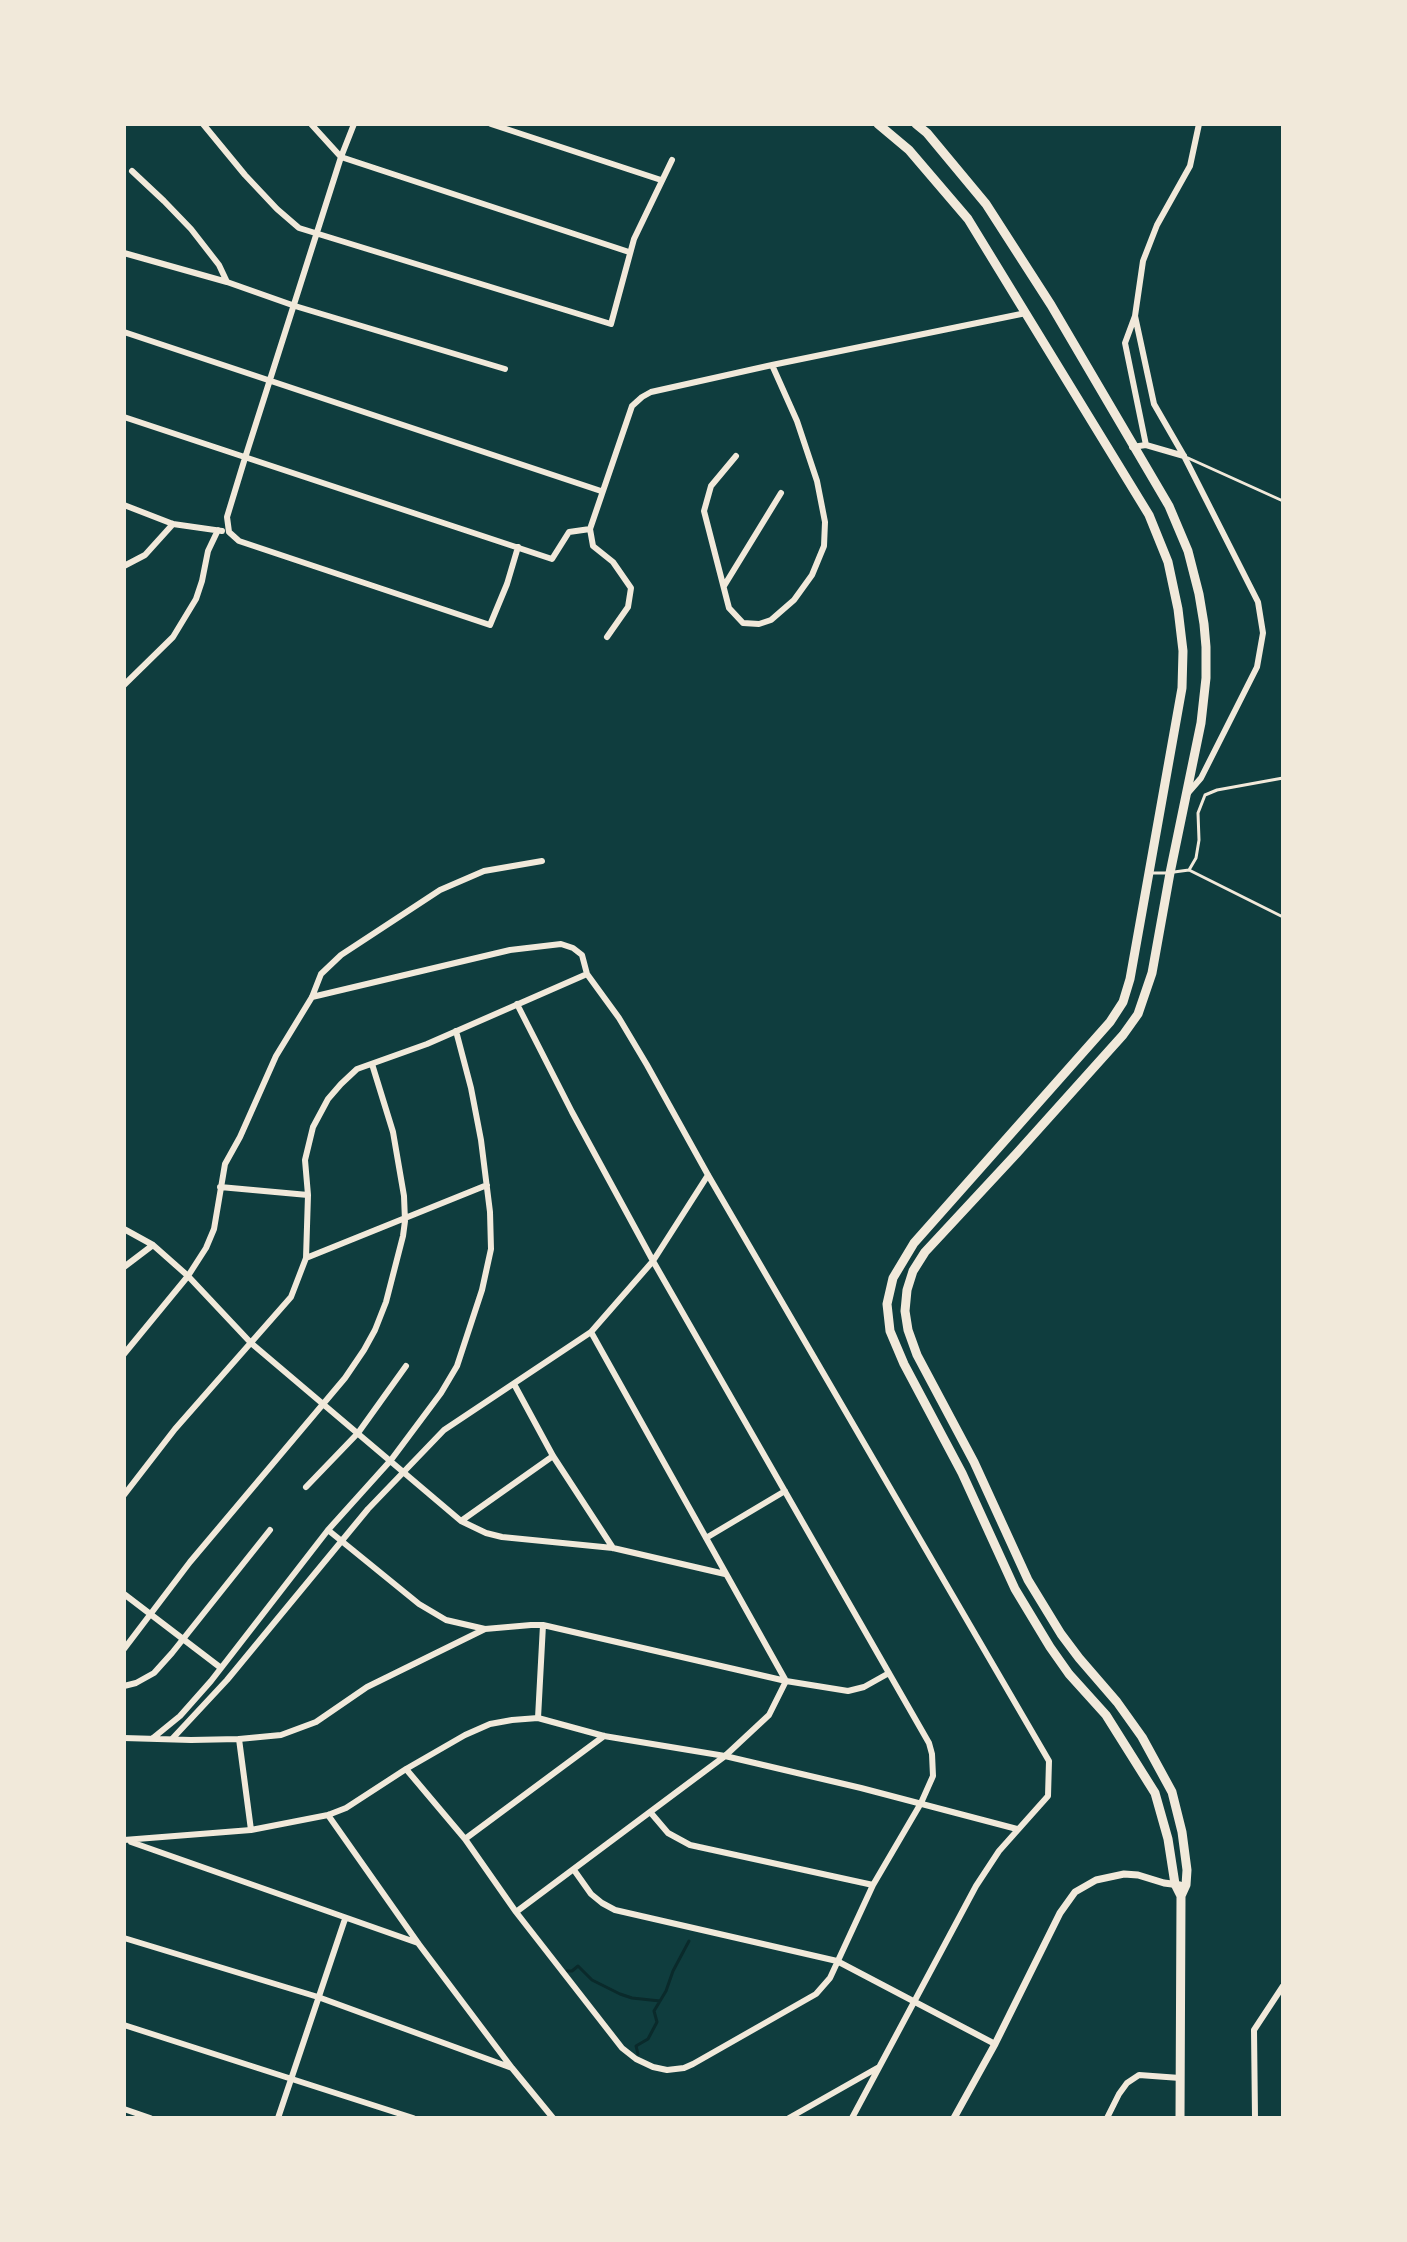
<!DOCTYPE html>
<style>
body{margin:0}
#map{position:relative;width:1407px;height:2242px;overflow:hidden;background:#0f3d3e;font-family:"PT Sans",sans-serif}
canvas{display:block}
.frame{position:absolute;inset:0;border:126px solid #f1e9da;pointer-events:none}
</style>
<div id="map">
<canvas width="1407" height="2242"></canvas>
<div class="frame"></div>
</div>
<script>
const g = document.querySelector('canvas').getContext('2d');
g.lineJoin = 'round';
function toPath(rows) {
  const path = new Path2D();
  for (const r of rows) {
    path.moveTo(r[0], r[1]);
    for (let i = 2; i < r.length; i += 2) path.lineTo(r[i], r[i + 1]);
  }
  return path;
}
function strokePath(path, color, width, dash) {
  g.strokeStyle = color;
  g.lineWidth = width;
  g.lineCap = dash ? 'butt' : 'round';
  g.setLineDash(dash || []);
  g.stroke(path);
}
const stream = toPath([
 [567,1971,572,1971,578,1966,592,1980,620,1994,632,1998,660,2001],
 [638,2054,636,2046,648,2039,657,2022,654,2011,666,1991,673,1971,689,1941]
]);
const service = toPath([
 [1188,458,1283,501],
 [1189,870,1196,858,1199,840,1198,813,1205,795,1217,790,1283,778],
 [1174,872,1189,870,1283,917],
 [1150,873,1166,873]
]);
const minor = toPath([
 [203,124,245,175,277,209,299,228,611,324,634,239,672,160],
 [311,124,341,157,629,252],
 [354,124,341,157,245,458,227,517,229,532,239,541,490,625,507,584,518,547],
 [491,124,661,180],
 [132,171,164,201,191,229,219,265,227,282],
 [124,253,227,282,295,306,505,369],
 [124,332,601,491],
 [124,417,552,559,569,532,590,529],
 [1146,445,1184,456],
 [1132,447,1146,445,1125,343,1135,316],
 [736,456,711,486,704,511,729,608,743,623,759,624,771,620,794,600,812,575,824,546,825,522,817,481,797,421,772,365],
 [124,505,173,524,222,531],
 [124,566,145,555,173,524],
 [724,586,781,493],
 [607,637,628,607,631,588,613,562,593,546,590,529,632,406,642,397,651,392,772,365,1026,313],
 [124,685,173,637,196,599,202,581,208,551,218,530],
 [1188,793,1201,778,1257,667,1263,633,1258,602,1184,456,1154,404,1135,316,1143,261,1157,225,1190,166,1199,124],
 [312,997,510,950,561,944,573,948,582,955,587,974,619,1018,647,1065,708,1175,1049,1761,1048,1796,999,1851,976,1886,852,2118],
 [220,1187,308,1195],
 [124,1229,153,1245,188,1276,251,1343,461,1521,486,1533,502,1537,613,1548,725,1574],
 [306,1258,487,1185],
 [124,1267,153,1245],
 [124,1354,188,1276,206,1248,214,1229,225,1164,240,1137,276,1056,312,997,321,974,341,955,440,890,484,871,542,861],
 [514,1384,553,1456,613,1548],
 [306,1487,358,1433,406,1366],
 [124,1495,175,1429,291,1297,306,1258,308,1195,305,1160,313,1127,328,1099,341,1084,357,1069,427,1044,587,974],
 [461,1521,553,1456],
 [328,1530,419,1604,446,1620,485,1629],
 [706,1538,785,1491],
 [124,1594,221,1668],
 [124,1649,190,1562,345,1378,364,1350,375,1330,386,1302,403,1236,405,1221,404,1196,393,1132,372,1064],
 [124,1686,136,1683,154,1673,172,1653,270,1530],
 [538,1718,543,1625],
 [124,1738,191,1740,239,1739,281,1735,316,1722,367,1687,485,1629,531,1625,543,1625,786,1681,848,1691,864,1687,889,1673],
 [153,1738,180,1716,211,1681,328,1530,391,1460,441,1393,457,1366,482,1290,491,1249,490,1212,481,1140,471,1088,456,1031],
 [172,1739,227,1680,368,1509,444,1430,591,1332,653,1261,708,1175],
 [239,1739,251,1830],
 [406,1769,465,1839,516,1912,622,2048,636,2059,653,2067,667,2070,684,2068,693,2064,816,1994,830,1978,873,1885,921,1803,933,1776,932,1754,929,1743,653,1261,572,1112,517,1004],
 [651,1813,668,1833,690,1845,873,1885],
 [328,1815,418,1943,512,2068,553,2118],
 [465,1839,604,1736],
 [124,1840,251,1830,328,1815,346,1808,406,1769,465,1735,490,1724,512,1720,538,1718,604,1736,725,1756,861,1788,1017,1829],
 [131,1842,418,1943],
 [574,1870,591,1894,602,1903,615,1910,837,1961,995,2044],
 [516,1912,725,1756,769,1715,786,1681,591,1332],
 [124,1938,318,1997,512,2068],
 [124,2025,413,2118],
 [124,2109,150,2118],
 [278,2118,345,1919],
 [789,2118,879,2067],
 [1107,2118,1119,2094,1127,2083,1139,2075,1180,2078],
 [1255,2118,1254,2030,1283,1986]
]);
const tertiary = toPath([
 [954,2118,995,2044,1060,1913,1075,1892,1096,1880,1124,1874,1138,1875,1164,1883,1180,1885]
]);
const primary = toPath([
 [878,124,909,150,968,219,1149,515,1168,562,1178,609,1183,651,1182,688,1130,979,1123,1002,1110,1022,914,1243,893,1278,887,1304,890,1331,904,1364,962,1473,1015,1589,1050,1647,1069,1674,1106,1715,1155,1793,1168,1839,1175,1884,1181,1896],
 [916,124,927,133,986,204,1051,305,1169,506,1188,551,1199,594,1204,624,1206,647,1206,678,1201,723,1170,873,1152,973,1138,1014,1123,1035,1017,1153,925,1252,913,1271,907,1290,905,1311,908,1330,917,1355,974,1462,1028,1580,1061,1634,1079,1658,1117,1702,1142,1737,1172,1792,1182,1832,1187,1870,1186,1885,1181,1896,1180,2118]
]);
strokePath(stream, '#0a2a2b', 3);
strokePath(service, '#f1e9da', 3);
strokePath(minor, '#f1e9da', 6);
strokePath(tertiary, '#f1e9da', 7);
strokePath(primary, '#f1e9da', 9);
</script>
